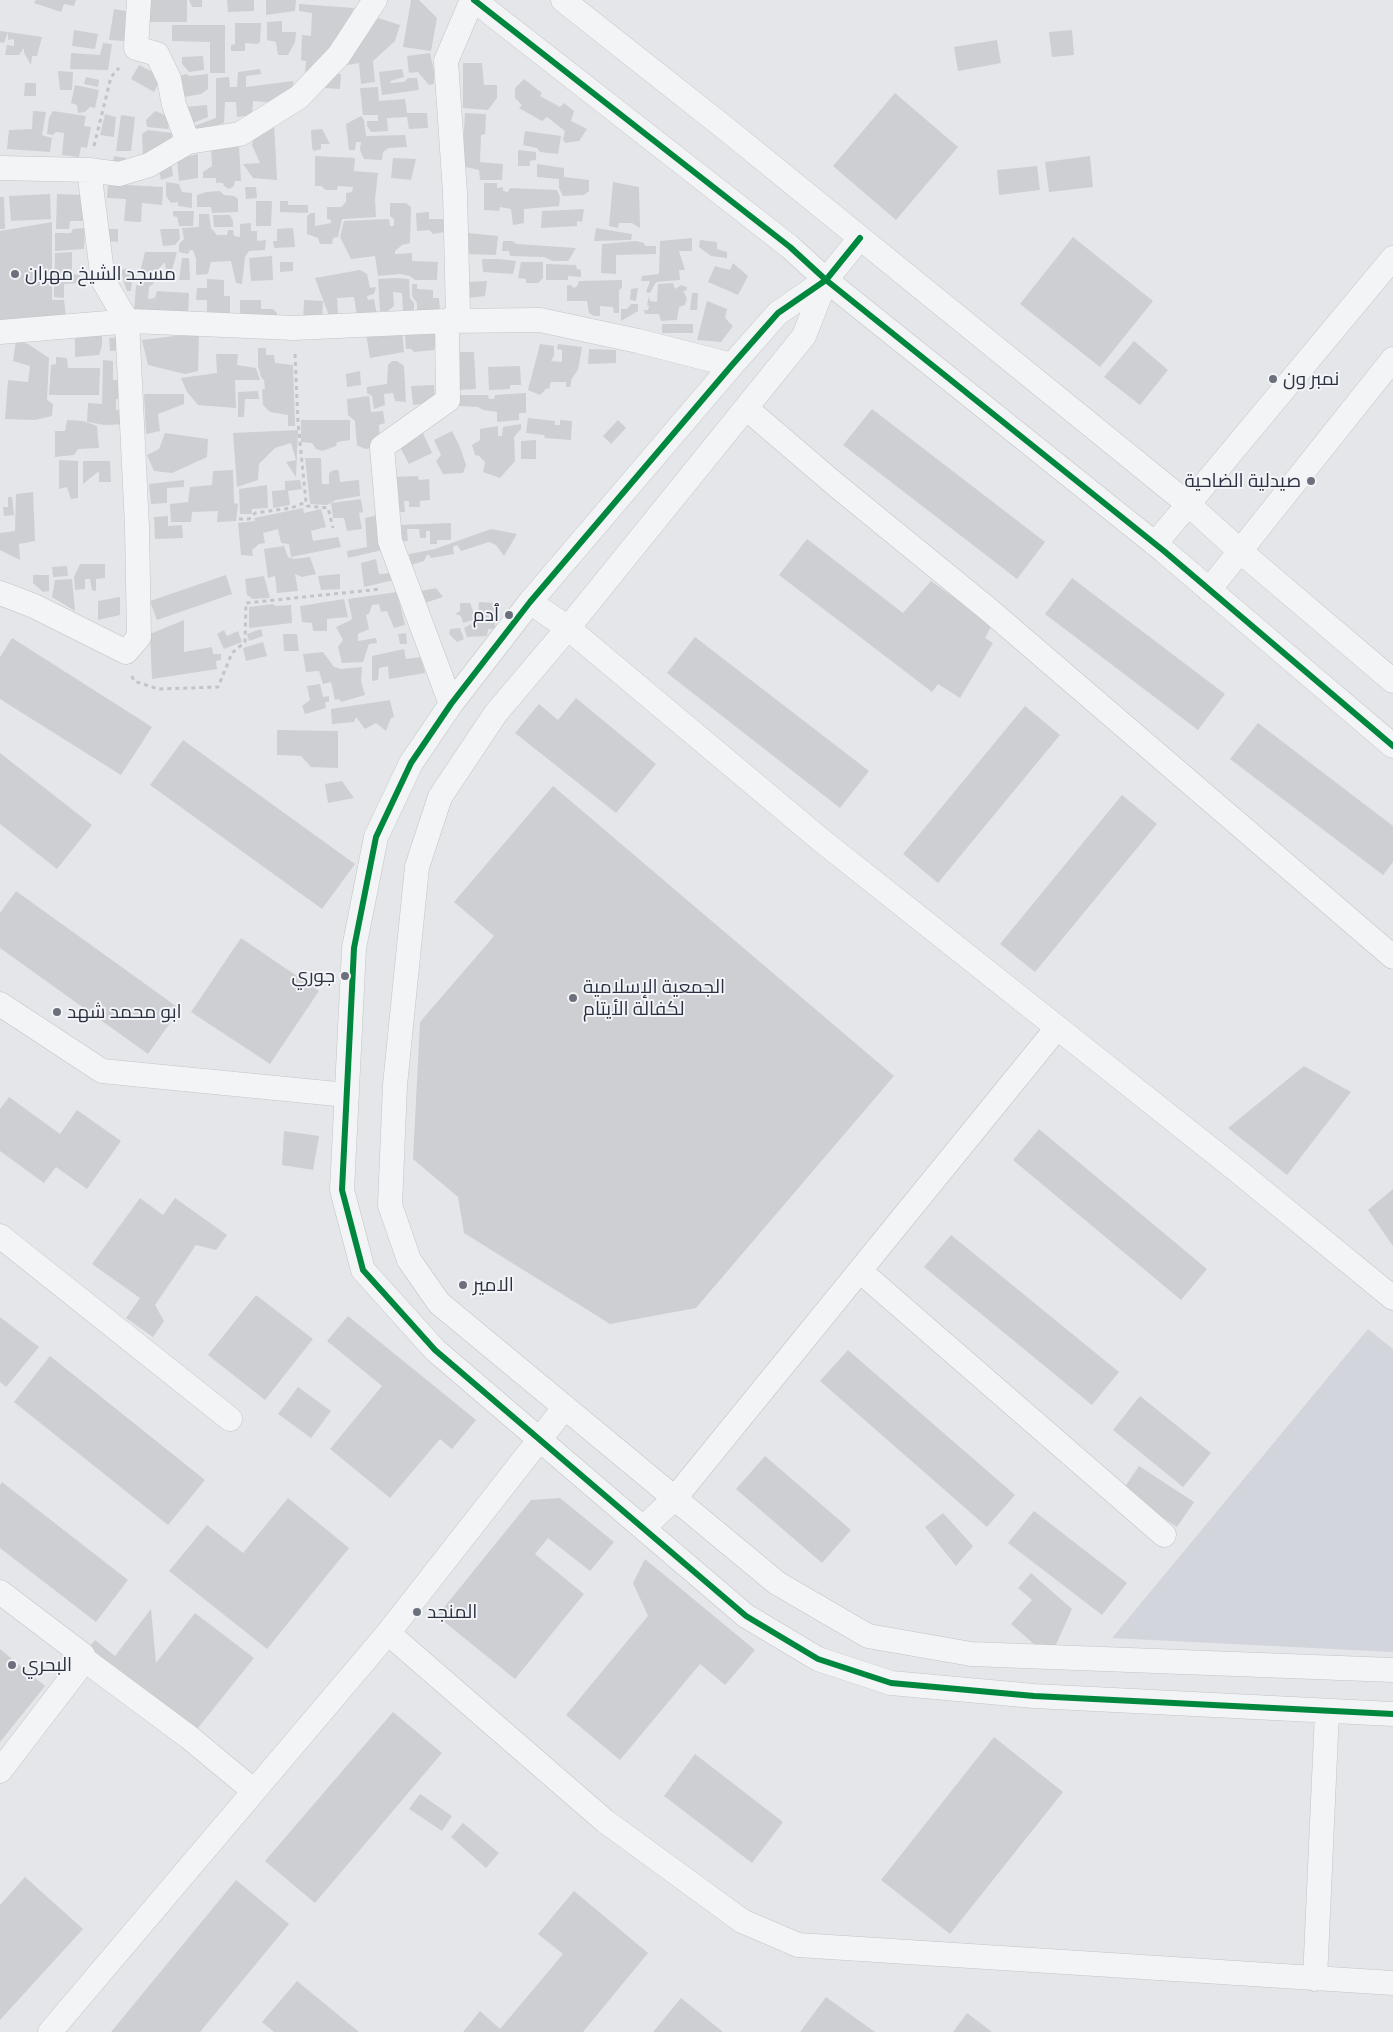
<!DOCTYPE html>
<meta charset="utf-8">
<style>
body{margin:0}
canvas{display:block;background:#e4e6e9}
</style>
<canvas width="1393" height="2032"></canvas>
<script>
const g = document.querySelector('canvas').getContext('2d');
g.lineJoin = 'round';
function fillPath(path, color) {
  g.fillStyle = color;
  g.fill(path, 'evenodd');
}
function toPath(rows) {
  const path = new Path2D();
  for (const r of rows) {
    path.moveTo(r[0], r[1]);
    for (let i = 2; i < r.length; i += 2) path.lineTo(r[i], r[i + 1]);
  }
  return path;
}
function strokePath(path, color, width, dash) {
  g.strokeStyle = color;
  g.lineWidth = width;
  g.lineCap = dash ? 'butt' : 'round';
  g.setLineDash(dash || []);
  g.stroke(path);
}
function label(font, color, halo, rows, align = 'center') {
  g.font = font + ' "Exo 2",Cairo,sans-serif';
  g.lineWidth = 4;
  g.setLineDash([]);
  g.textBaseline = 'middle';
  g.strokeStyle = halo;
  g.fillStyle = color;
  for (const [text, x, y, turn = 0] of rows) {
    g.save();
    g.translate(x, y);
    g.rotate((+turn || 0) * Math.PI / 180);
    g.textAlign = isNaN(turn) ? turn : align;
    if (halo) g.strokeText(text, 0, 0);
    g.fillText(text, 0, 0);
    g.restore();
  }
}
const built = toPath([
 [1368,1329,1393,1349,1393,1652,1112,1638]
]);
const building = toPath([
 [36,0,76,0,74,6,64,4,61,12,34,3],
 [149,0,187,0,187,22,149,22],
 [189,0,202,0,202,7,192,7],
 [227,0,254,0,254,11,228,12],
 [266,0,296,0,295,11,266,15],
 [411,0,419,0,437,18,431,51,403,47],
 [299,4,354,8,339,41,305,74,306,61,301,60,302,35,311,36,312,13,299,11],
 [114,9,130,12,124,41,109,40],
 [378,18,400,25,395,41,373,61,375,82,361,84,359,63,342,66],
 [282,21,282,32,296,32,295,42,288,55,278,55,276,42,267,40,267,22],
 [235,23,261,23,260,42,257,44,245,43,245,51,231,51,231,45,235,44],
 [172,25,225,25,225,73,210,73,210,42,172,41],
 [74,30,98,34,95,49,72,46],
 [1072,30,1074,55,1052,57,1049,32],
 [0,31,8,32,4,43,0,42],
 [8,32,42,37,37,56,32,56,31,65,24,53,24,48,19,55,5,55,7,45,14,46,14,39,8,40],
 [997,40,1001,63,958,71,954,47],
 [103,43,112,44,108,70,70,69,71,53,100,55],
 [430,53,434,71,434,84,429,85,418,72,409,73,407,56],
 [203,56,204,70,189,72,182,64,182,57],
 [463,63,482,63,484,85,497,85,497,98,488,110,463,108],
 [139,65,162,77,154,92,131,79],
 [260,69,261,74,246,76,246,87,293,81,294,87,269,113,267,102,253,101,252,115,237,117,236,102,225,102,224,123,196,132,194,126,216,118,216,78,229,77,230,87,237,87,238,72],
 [402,69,404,77,390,81,391,83,404,82,408,78,417,78,419,90,382,95,379,72],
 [58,71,73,72,72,90,60,90],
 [326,73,341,74,340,89,325,88],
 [186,74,190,76,208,74,208,89,201,94,184,97,180,76],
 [86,77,99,80,98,87,84,84],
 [524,79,542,93,540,96,560,107,564,103,574,111,571,121,587,129,579,141,565,143,563,139,565,131,547,117,542,121,519,108,522,105,515,98,515,88],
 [25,83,36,83,36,96,24,96],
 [75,85,99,90,95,108,90,107,85,112,78,113,77,105,71,103],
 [378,87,379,101,405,99,407,113,427,113,428,128,409,129,407,117,387,118,388,131,371,132,367,126,367,121,378,121,378,115,363,115,360,88],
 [895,93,958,147,896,220,833,166],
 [207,105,208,117,193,123,184,107],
 [33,111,46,112,42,135,52,138,50,152,7,149,9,130,32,129],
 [53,111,86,116,84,126,91,127,87,148,81,147,79,157,62,155,64,133,56,132,53,135,47,134,49,118],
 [155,111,170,117,168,129,147,127,146,120],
 [465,113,486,114,485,134,481,135,480,162,503,164,502,180,480,180,479,170,465,167,463,144],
 [105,114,116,117,114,137,100,135],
 [121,115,135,117,131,151,116,151],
 [361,116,364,120,366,136,405,135,407,147,389,148,383,152,382,160,364,159,360,150,361,142,356,142,355,150,349,150,346,124],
 [274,123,277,180,253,178,243,164,260,163,252,145,255,132],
 [322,129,330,144,321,144,321,149,314,151,312,148,311,130],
 [148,130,172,133,171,143,143,156,142,134],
 [525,131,561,136,558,154,540,152,537,148,523,145],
 [239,146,241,181,235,181,234,186,229,189,224,186,223,183,216,183,216,178,203,178,203,172,212,166,211,147],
 [518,150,536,152,536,160,530,161,530,166,518,166],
 [198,154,198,178,179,181,177,159],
 [114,156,126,158,124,169,112,166],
 [315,156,355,158,354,171,378,173,375,199,376,217,342,219,338,237,333,238,332,244,320,244,318,238,307,234,307,216,311,213,315,213,315,226,331,223,331,220,327,219,327,207,341,207,346,202,346,193,352,192,353,187,338,186,337,190,326,190,321,186,315,186],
 [1090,156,1093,187,1049,192,1045,162],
 [393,158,416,159,411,180,391,178],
 [171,162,173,176,161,180,159,170],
 [537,164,564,168,564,177,589,180,589,191,584,195,563,196,559,188,559,179,537,177],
 [1037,166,1040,190,999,195,997,170],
 [166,182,179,184,182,192,192,193,192,208,178,206,178,202,171,203,166,196],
 [613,182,639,187,640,228,632,223,619,223,618,228,609,226],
 [484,183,497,183,497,188,503,187,503,191,508,192,510,188,557,190,560,197,559,206,524,209,524,223,513,225,511,209,500,207,499,211,484,210],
 [108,184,163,187,162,205,142,203,141,222,124,221,126,199,107,198],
 [245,187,256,187,257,198,246,199],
 [220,191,224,195,234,196,238,199,238,212,212,213,211,207,197,207,197,195,206,192],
 [50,194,51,219,11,221,9,196],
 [57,194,84,195,84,221,70,221,69,229,56,229],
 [0,197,4,197,5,229,0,229],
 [256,201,272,201,271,226,256,226],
 [280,201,288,201,288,205,308,205,308,213,280,212],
 [390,203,406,203,411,207,410,243,402,245,395,251,395,254,412,253,412,261,438,262,437,280,415,280,410,276,400,274,378,276,375,256,351,259,340,237,344,221,389,219,390,226,394,226,394,219,390,216],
 [584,209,582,222,577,221,577,226,541,228,542,211],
 [173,211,194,211,193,226,179,226,177,217,173,216],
 [429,212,429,219,444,219,444,232,433,234,429,230,417,231,416,213],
 [199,214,209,214,211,228,217,235,227,235,228,230,233,230,234,236,240,237,240,224,251,223,251,231,257,231,257,241,266,240,265,250,249,251,245,257,242,284,236,283,231,261,211,262,208,274,196,275,196,259,193,250,190,250,188,254,179,252,179,244,184,239,182,228,199,227],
 [213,215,230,215,233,221,233,227,214,227],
 [52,222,52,300,64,300,66,316,0,322,0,231],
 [85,228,84,249,55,251,55,233,71,233,73,229],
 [293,228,295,247,274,248,273,241,277,241,277,229],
 [596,228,632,234,631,240,594,241],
 [108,229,118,229,118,242,107,241],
 [160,229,179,229,180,239,175,245,163,246],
 [468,233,498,236,496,255,467,254],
 [1073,237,1153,301,1100,367,1020,304],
 [692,238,692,251,679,251,685,270,679,270,680,280,656,282,650,293,646,292,650,281,641,281,642,276,659,274,660,241],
 [700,240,717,242,717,249,727,252,727,258,711,256,699,247],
 [503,241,512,241,517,244,576,248,568,261,553,261,544,257,510,256,509,251,502,251],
 [636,241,644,243,645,246,656,246,656,254,616,255,616,274,601,273,602,244],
 [72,252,72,274,80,275,79,283,64,284,64,298,54,297,55,253],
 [145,252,177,252,171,274,166,274,165,262,155,273,140,272],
 [272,256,273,280,251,281,249,258],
 [182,258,189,258,190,280,179,280],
 [482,259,498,259,516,261,513,274,483,272],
 [280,262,293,262,293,271,280,272],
 [521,262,543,262,543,278,538,283,526,283,526,279,518,278],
 [733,263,748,276,738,295,708,282,715,266,730,270],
 [546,264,576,265,577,269,581,270,581,277,568,276,568,280,546,280],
 [123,269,133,270,131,291,127,291,121,273],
 [360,270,367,274,370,288,376,287,374,294,367,296,368,300,374,299,377,315,357,316,354,297,337,298,338,315,329,316,315,278],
 [396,278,409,279,410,298,414,303,414,310,411,313,403,311,402,293,393,292,394,306,388,311,380,311,378,279],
 [147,279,152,279,154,283,149,287,148,299,155,298,157,291,189,293,188,316,134,312,136,286],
 [207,279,224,280,224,296,230,296,230,315,207,314,207,300,196,300,197,288,207,288],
 [622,280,622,288,619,290,619,313,614,313,613,307,600,306,600,316,594,316,589,313,587,301,567,301,567,285,571,285,574,288,577,286,579,281],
 [487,281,485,296,468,298,467,282],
 [673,283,675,289,681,285,687,287,686,291,683,291,687,298,685,305,679,307,677,320,661,321,659,314,645,314,644,310,648,310,649,306,647,305,649,296,650,301,657,302,658,284],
 [412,284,417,284,417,289,433,290,433,298,439,298,440,311,417,312,417,303,412,296],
 [638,288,636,301,630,300,631,289],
 [692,293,698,293,697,310,690,310],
 [240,300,261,300,261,309,273,309,277,313,277,319,240,319],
 [304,300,323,301,322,321,303,320],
 [707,301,727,309,725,318,733,326,721,342,697,340],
 [631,304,638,304,638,311,621,321,621,309,627,309],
 [662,324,693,324,693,333,662,333],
 [402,330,404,352,370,358,366,334],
 [199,333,198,371,185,374,148,365,142,340],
 [438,333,434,350,414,352,411,349,406,349,405,335],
 [75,335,102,335,102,346,99,355,75,357],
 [121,337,122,350,110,351,109,338],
 [16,341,28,344,49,358,47,400,53,404,52,416,35,420,5,419,8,380,28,382,30,366,13,361],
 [1134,341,1168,370,1140,405,1104,377],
 [540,344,554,346,554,356,551,361,562,362,562,350,557,349,558,344,582,347,578,370,572,378,570,387,566,387,566,382,551,382,549,389,547,388,540,395,528,390],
 [258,348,266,348,266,355,274,355,275,363,293,365,295,426,288,426,288,415,270,412,263,405,262,389,265,389,264,380,261,377,258,366],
 [589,349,616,350,616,363,588,364],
 [457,352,474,352,476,389,457,390],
 [216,354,238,354,237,365,256,368,260,380,235,380,236,408,198,405,187,392,181,378,217,373],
 [56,357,67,358,68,368,100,368,99,395,49,395,51,365,56,364],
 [103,360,113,361,113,380,125,380,126,400,116,399,116,410,127,410,126,424,105,425,87,422,88,403,102,404],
 [392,361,397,361,404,366,406,402,395,401,393,393,384,394,385,405,374,409,372,396,367,393,367,387,387,384,388,365],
 [520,366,521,385,510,385,510,389,489,390,488,367],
 [360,371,361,385,347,387,346,374],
 [434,385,435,402,413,405,411,386],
 [258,391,259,399,245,399,244,417,238,417,238,392],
 [526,393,526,413,519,413,519,420,497,422,497,412,483,410,478,407,458,406,458,395,488,395,489,399,494,399,495,395],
 [144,394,184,394,184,404,158,414,160,431,146,434],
 [369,396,371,412,383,411,385,423,379,425,380,442,377,447,365,449,357,445,355,421,348,415,347,399],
 [872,409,1045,542,1017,579,843,445],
 [528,418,555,421,555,425,560,425,560,420,572,421,571,440,545,438,544,435,526,433],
 [67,420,83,421,97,426,99,448,78,449,74,455,55,457,55,431,65,431],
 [301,420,350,420,350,440,337,442,336,446,322,451,316,449,312,443,301,442],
 [618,420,626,428,611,444,603,436],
 [521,424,521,429,514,437,515,461,500,478,483,472,485,462,479,456,475,455,472,445,480,440,480,429,498,426,498,436,502,436,503,427],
 [298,430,296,477,286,462,296,460,291,443,275,448,259,464,258,480,237,487,233,433],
 [422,431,432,453,409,464,398,443],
 [452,431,460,447,466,465,463,473,443,474,436,461,441,455,434,440],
 [165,433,208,439,207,457,172,473,154,471,147,455,159,449],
 [536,440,536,459,521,459,521,441],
 [305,458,321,458,322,484,329,484,329,473,334,470,338,470,339,473,340,482,359,480,360,496,336,500,327,505,310,504],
 [59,460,78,461,78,498,71,499,67,487,59,489],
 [83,461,110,461,111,482,99,482,99,471,83,484],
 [233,470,234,503,238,504,236,521,217,522,218,511,192,512,191,522,171,522,170,504,188,502,190,487,212,485,213,471],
 [418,476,419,480,429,479,430,500,420,501,420,507,409,507,409,501,404,501,405,512,395,512,393,477],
 [184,480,184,487,167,488,167,503,151,504,149,484],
 [300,480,302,489,288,491,290,505,273,508,272,491,285,490,285,481],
 [267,485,268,508,252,509,252,514,240,514,239,489],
 [33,492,35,541,19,544,20,560,0,550,0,533,15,531,16,494],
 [8,497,12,497,14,515,4,516,3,507,8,507],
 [361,499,363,512,359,513,362,529,347,531,344,518,333,518,331,503],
 [303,508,304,513,321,509,326,527,311,531,313,541,338,537,341,547,291,557,289,544,281,543,278,529,263,533,265,543,259,544,252,550,253,556,241,555,238,523,255,521,254,518],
 [378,515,382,550,348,558,347,551,367,547,365,518],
 [168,516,168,526,182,525,183,538,155,539,154,517],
 [451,523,451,540,437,540,437,544,430,544,430,531,426,531,426,538,420,538,419,529,407,529,408,541,399,541,399,525],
 [491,529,517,534,504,556,496,545,489,542,461,551,457,545,453,547,454,554,431,558,429,555,427,555,424,561,411,565,409,554,435,549],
 [807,539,903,613,931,581,992,625,985,638,993,643,960,698,938,684,932,692,779,575],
 [284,546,288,557,294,559,310,557,316,574,302,577,295,574,298,591,277,593,275,576,268,578,264,549],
 [376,559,379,574,392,573,394,580,364,587,361,563],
 [80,564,105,564,105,578,96,579,96,591,92,590,90,579,85,579,85,589,75,590,74,577],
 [67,566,68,576,53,577,52,567],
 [340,574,340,589,321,590,318,576],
 [33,575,49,575,49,591,43,592,33,583],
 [226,575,232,594,157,620,150,601],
 [264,576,270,598,253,599,247,595,245,579],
 [1072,578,1225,694,1198,730,1045,614],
 [72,579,75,611,52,597,55,580],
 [436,588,443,597,425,603,421,591],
 [397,592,405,625,394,628,387,611,381,612,379,604,372,605,369,614,366,615,369,629,358,634,358,641,376,638,377,643,369,644,363,662,342,663,338,647,343,640,336,627,351,620,352,618,348,599],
 [120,597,120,615,98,620,98,601],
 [344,599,348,617,327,619,327,631,313,631,312,623,302,622,300,606],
 [479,602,495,603,495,629,488,629,487,636,467,637,464,628,478,620],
 [460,603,470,603,476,619,463,623,461,616,455,614,460,611],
 [273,604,275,606,291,605,292,623,249,628,249,607],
 [184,620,184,652,212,647,213,654,221,654,221,660,216,661,217,669,152,679,150,634],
 [460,628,464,639,457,642,449,634,450,629],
 [261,629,263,636,249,641,247,634],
 [224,630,227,636,238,631,242,642,224,649,217,634],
 [406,633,407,644,400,644,398,634],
 [283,634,297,634,299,651,284,651],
 [695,637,869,771,840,808,667,673],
 [12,638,152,727,121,775,0,699,0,657],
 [263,642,267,656,246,661,243,648],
 [404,649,406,659,421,657,425,673,389,679,388,666,379,668,378,680,372,681,372,656],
 [323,652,334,667,341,669,362,667,361,681,365,695,341,702,339,699,335,700,331,682,323,684,319,671,306,672,303,654],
 [320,684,323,697,329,696,329,702,325,702,326,708,305,714,302,706,310,700,307,686],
 [576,698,656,764,616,813,515,733,539,704,558,720],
 [390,700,394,717,391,718,386,731,376,723,365,729,356,717,354,722,332,724,331,709],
 [1025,706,1060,735,938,883,903,854],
 [1258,723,1393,826,1393,862,1383,875,1230,759],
 [277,730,338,731,338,768,311,767,301,756,277,755],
 [183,740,355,864,322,909,150,785],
 [0,753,92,825,57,869,0,824],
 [342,781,354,798,328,803,325,784],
 [553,786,894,1076,696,1308,610,1324,464,1233,458,1197,413,1159,420,1022,494,936,454,902],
 [1122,795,1157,824,1035,972,1000,944],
 [16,891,180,1009,148,1054,0,948,0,913],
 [241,938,319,991,270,1064,191,1012],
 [1304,1066,1351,1092,1287,1175,1228,1128],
 [9,1097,60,1134,77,1110,121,1141,87,1189,56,1167,44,1183,0,1151,0,1109],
 [1039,1129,1207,1269,1181,1300,1013,1160],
 [284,1131,319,1136,313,1170,282,1165],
 [1393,1189,1393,1246,1368,1210],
 [140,1198,163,1215,175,1198,227,1235,216,1250,196,1245,155,1305,164,1321,153,1337,126,1318,140,1298,92,1264],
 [951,1235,1119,1372,1092,1405,924,1267],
 [256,1295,313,1339,265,1400,208,1355],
 [348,1316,476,1420,452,1449,440,1439,390,1498,330,1449,382,1386,327,1341],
 [0,1317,39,1347,6,1387,0,1382],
 [848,1350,1015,1495,987,1527,820,1381],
 [50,1356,205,1480,168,1525,14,1402],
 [298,1387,331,1411,311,1438,278,1414],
 [1140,1396,1211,1453,1183,1487,1113,1430],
 [765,1456,851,1530,822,1563,736,1489],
 [1139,1466,1194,1502,1177,1527,1122,1491],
 [2,1482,128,1580,96,1622,0,1548,0,1485],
 [288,1498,349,1548,267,1649,169,1571,207,1525,243,1553],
 [560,1498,614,1542,590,1571,548,1538,535,1554,584,1594,515,1679,437,1616,531,1500],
 [1034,1511,1127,1583,1102,1615,1008,1543],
 [943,1513,973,1546,956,1566,925,1527],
 [645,1559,755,1650,725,1685,700,1664,620,1760,566,1715,648,1616,633,1583],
 [1031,1573,1072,1609,1050,1658,1011,1624,1032,1600,1018,1588],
 [151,1609,156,1663,195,1613,254,1658,190,1738,83,1655,95,1640,115,1656],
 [0,1649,45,1686,0,1742],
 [393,1712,442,1753,315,1903,265,1861],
 [994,1737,1063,1792,950,1934,881,1880],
 [695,1754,783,1822,752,1863,664,1796],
 [420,1794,452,1816,442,1831,409,1809],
 [463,1823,499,1853,486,1868,451,1837],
 [25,1877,83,1929,0,2020,0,1905],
 [236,1880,289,1924,200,2032,111,2032],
 [574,1891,648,1953,583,2032,463,2032,480,2011,500,2029,563,1954,538,1934],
 [297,1981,359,2032,274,2032,262,2022],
 [826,1997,875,2032,800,2032],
 [681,1998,723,2032,653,2032],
 [967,2013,992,2032,953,2032]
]);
const path = toPath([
 [94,146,111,77,119,68],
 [295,354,298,422,306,502,307,506,328,508,333,528],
 [239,519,249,519,255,513,291,508,306,502],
 [132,676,134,681,158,689,218,687,232,653,245,642,246,603,381,589]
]);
const street = toPath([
 [139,0,136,48,157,54,169,79,174,105,188,142],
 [474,0,790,247,826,280,1164,551,1393,746],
 [563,0,725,128,1188,504,1240,551,1393,681],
 [0,168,89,170,119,174,149,165,188,142,240,134,299,97,339,55,375,0],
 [860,238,826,280,778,313,732,365,530,602,451,704,411,763,376,837,354,948,342,1190,363,1270,435,1350,602,1493,746,1616,818,1659,891,1683,1034,1696,1393,1714],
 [826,280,804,336,568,628,496,713,440,797,417,867,395,1085,390,1205,409,1260,439,1303,777,1583,868,1636,971,1654,1393,1670],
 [0,332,131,321,294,328,447,321,540,320,638,341,732,365],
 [746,408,836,485,988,609,1393,957],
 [1155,544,1393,258],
 [1209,590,1393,359],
 [0,593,34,606,126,652,139,637,137,527,127,321,103,280,89,170],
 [530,602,568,628,821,840,1233,1167,1393,1298],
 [451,704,390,541,382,447,448,400,447,321,458,314,455,193,446,61,472,0],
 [0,1004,102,1071,347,1095],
 [0,1236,230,1419],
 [860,1271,1164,1535],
 [643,1528,675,1498,1057,1028],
 [0,1592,83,1655,85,1660,190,1738,254,1791],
 [388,1633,605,1821,742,1921,798,1945,1393,1983],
 [0,1771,85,1660],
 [1315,1979,1327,1712],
 [50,2032,388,1633,565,1407]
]);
const cycleway = toPath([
 [474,0,790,247,826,280,1164,551,1393,746],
 [860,238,826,280,778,313,732,365,530,602,451,704,411,763,376,837,354,948,342,1190,363,1270,435,1350,602,1493,746,1616,818,1659,891,1683,1034,1696,1393,1714]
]);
const markers = [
 [15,274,5,"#6c707c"],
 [1273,379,5,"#6c707c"],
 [1311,481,5,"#6c707c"],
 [509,615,5,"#6c707c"],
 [345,976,5,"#6c707c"],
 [573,998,5,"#6c707c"],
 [57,1012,5,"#6c707c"],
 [463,1285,5,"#6c707c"],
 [417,1612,5,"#6c707c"],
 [12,1665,5,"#6c707c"]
];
const poiNames = [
 ["مسجد الشيخ مهران",25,274],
 ["نمبر ون",1283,379],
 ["صيدلية الضاحية",1301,481,"right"],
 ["ٱدم",499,615,"right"],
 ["جوري",335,976,"right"],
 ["الجمعية الإسلامية",583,987],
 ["لكفالة الأيتام",583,1009],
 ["ابو محمد شهد",67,1012],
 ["الامير",473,1285],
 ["المنجد",427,1612],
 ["البحري",22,1665]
];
fillPath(built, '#d3d5dc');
fillPath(building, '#cecfd2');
strokePath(street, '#c2c4c7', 25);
strokePath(path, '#c3c4c8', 3, [4, 4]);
strokePath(street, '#f3f4f5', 24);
strokePath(cycleway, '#00873e', 6);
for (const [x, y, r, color] of markers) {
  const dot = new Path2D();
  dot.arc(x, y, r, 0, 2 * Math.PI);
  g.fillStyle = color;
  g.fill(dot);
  strokePath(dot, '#f2f4f7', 2);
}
label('19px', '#2b3141', '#f2f4f7', poiNames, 'left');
</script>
